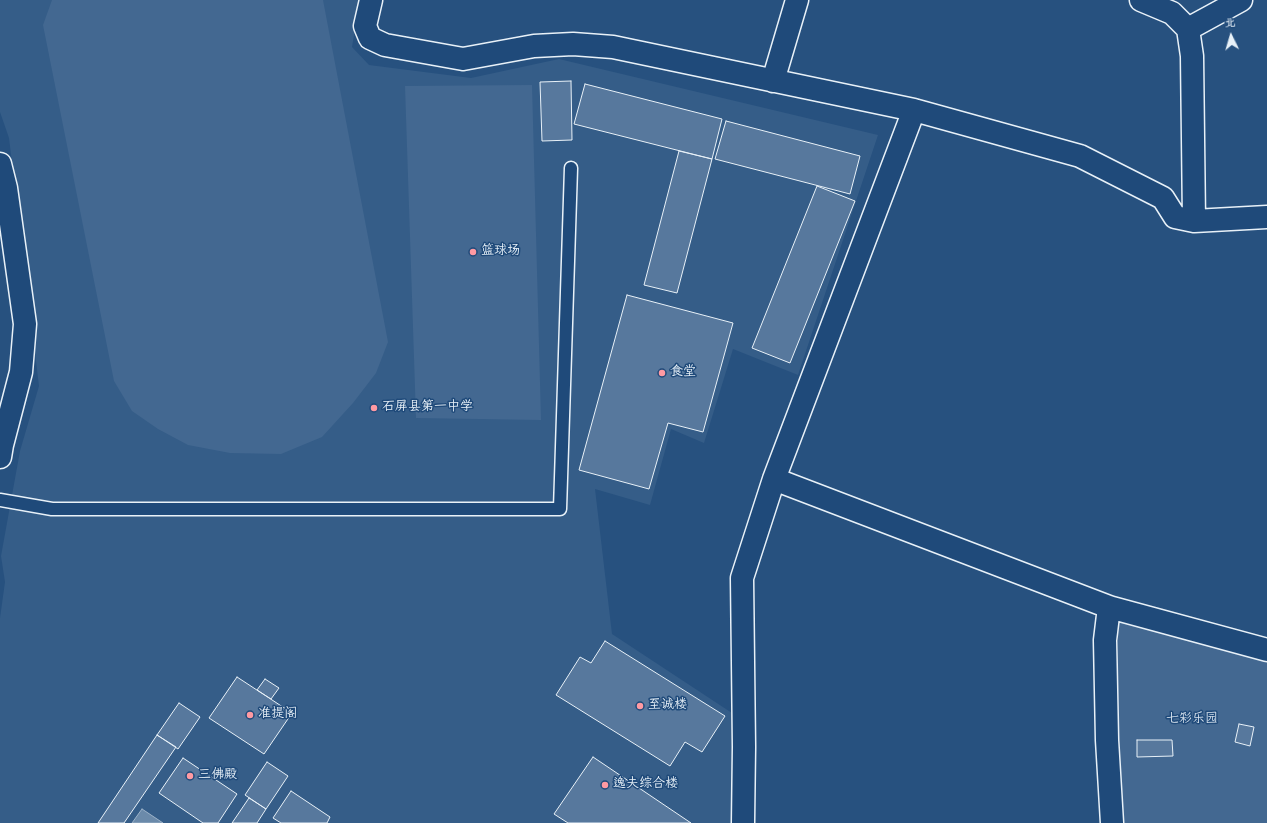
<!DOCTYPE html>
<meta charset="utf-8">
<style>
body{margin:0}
#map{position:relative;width:1267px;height:823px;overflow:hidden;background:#27517f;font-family:"Gochi Hand","LXGW WenKai TC",sans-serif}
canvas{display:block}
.north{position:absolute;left:1211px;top:16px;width:40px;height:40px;-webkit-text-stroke:3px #1f4a7a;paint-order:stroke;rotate:355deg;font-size:11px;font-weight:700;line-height:16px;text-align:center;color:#e8f1f8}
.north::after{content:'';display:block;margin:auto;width:14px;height:18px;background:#e8f1f8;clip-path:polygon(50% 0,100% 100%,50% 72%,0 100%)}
</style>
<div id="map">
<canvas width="1267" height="823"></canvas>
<div class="north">北</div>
</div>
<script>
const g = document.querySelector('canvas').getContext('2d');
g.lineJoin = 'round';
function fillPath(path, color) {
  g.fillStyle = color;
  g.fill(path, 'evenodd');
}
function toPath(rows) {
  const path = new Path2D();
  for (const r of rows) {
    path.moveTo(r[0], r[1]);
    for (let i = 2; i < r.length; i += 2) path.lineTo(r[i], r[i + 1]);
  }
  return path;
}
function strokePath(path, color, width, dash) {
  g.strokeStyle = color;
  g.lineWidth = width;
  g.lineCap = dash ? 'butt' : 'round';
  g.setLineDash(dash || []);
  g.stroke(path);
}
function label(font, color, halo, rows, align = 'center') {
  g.font = font + ' "Gochi Hand","LXGW WenKai TC",sans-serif';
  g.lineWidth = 3;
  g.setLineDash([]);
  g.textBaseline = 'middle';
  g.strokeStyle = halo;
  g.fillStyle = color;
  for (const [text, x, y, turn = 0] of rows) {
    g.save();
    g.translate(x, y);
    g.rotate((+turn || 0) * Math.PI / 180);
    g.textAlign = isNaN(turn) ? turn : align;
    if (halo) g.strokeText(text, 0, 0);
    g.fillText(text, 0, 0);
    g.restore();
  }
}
const built = toPath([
 [0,0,360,0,352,47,369,65,471,78,559,59,878,135,798,375,733,349,704,443,671,429,650,505,595,489,612,634,735,715,732,823,0,823,0,618,5,582,1,556,20,451,39,386,9,138,0,112]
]);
const green = toPath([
 [52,0,323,0,388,342,376,373,353,403,322,437,281,454,230,453,188,445,158,429,132,411,114,381,43,25],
 [532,85,541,420,416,418,405,86],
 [1118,618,1267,659,1267,823,1122,823,1118,723]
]);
const water = toPath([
 [142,809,163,823,132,823,142,809]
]);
const building = toPath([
 [571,81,572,140,542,141,540,82,571,81],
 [585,84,722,119,712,159,574,124,585,84],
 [726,121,860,156,850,194,715,159,726,121],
 [679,151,712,159,677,293,644,285,679,151],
 [817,186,855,201,790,363,752,348,817,186],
 [627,295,733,323,703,432,668,423,649,489,579,470,627,295],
 [605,641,725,716,702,752,685,742,670,766,556,695,580,657,591,663,605,641],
 [237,677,292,713,264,754,209,718,237,677],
 [265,679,279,688,271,699,257,690,265,679],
 [179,703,200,717,178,749,157,735,179,703],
 [1239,724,1254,727,1250,746,1235,742,1239,724],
 [157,735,176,747,124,823,98,823,157,735],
 [1137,740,1172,740,1173,756,1137,757,1137,740],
 [593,757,691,823,568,823,554,814,593,757],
 [183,758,237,794,218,823,203,823,159,793,183,758],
 [267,762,288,776,266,809,245,795,267,762],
 [291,791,330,817,327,823,281,823,273,818,291,791],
 [249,798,266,809,257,823,232,823,249,798]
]);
const lane = toPath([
 [0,500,52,509,560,509,571,168]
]);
const street = toPath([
 [371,0,365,26,370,38,385,45,463,59,534,46,573,44,613,47,914,110,1080,156,1163,198,1175,217,1194,221,1267,217],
 [1141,0,1172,13,1188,29,1192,56,1194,221],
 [1188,29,1241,0],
 [773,81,797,0],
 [0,164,6,188,25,324,21,372,2,445,0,457],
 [774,479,1109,607,1267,650],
 [1109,607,1105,640,1107,740,1112,823],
 [743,823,744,747,742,578,774,479,914,110]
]);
const markers = [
 [473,252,4,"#ff9aa2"],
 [662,373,4,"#ff9aa2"],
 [374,408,4,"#ff9aa2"],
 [640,706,4,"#ff9aa2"],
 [250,715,4,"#ff9aa2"],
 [190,776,4,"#ff9aa2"],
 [605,785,4,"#ff9aa2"]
];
const poiNames = [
 ["篮球场",481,252],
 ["食堂",670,373],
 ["石屏县第一中学",382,408],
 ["至诚楼",648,706],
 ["准提阁",258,715],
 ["三佛殿",198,776],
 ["逸夫综合楼",613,785]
];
const parkNames = [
 ["七彩乐园",1192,720]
];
fillPath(built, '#355d88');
fillPath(green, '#436891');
fillPath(water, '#6b8aaa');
strokePath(water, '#9db3c9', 1);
fillPath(building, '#57789d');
strokePath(building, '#e8f1f8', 1);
strokePath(lane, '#e8f1f8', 15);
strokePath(street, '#e8f1f8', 25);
strokePath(lane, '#1f4a7a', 12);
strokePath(street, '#1f4a7a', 22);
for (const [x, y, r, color] of markers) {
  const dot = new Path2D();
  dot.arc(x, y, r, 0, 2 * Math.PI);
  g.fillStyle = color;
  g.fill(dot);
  strokePath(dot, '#1f4a7a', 1.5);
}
label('13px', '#e8f1f8', '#1f4a7a', poiNames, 'left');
label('13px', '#d8e3ee', '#1f4a7a', parkNames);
</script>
